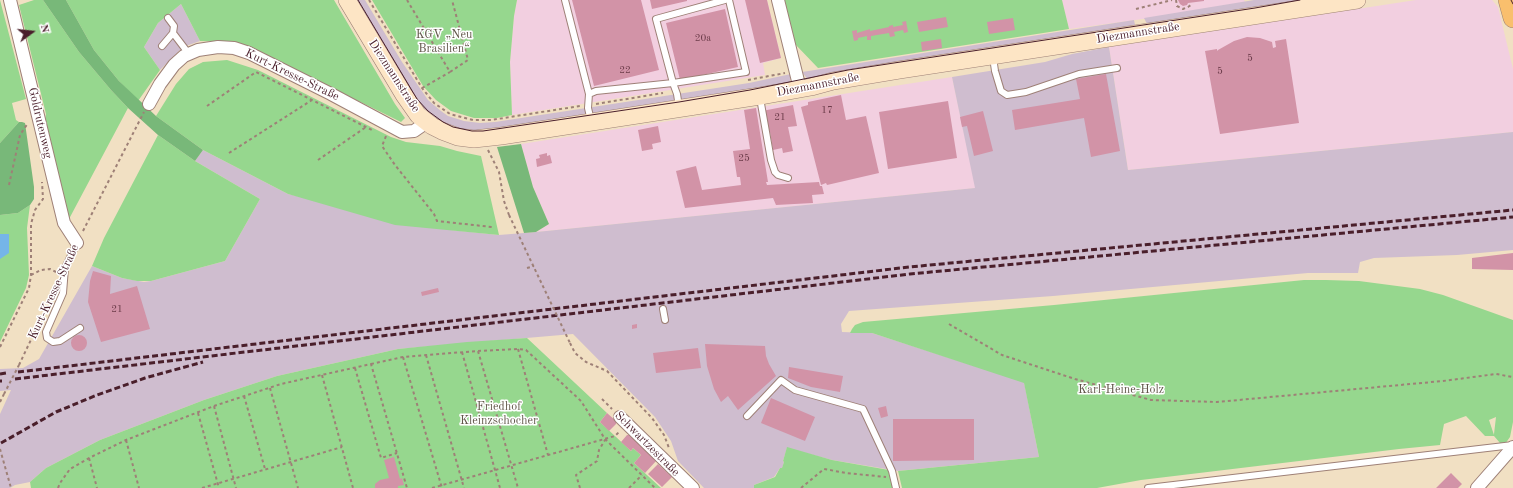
<!DOCTYPE html>
<meta charset="utf-8">
<style>
body{margin:0}
#map{position:relative;width:1513px;height:488px;overflow:hidden;background:#f1e0c3;font-family:"Old Standard TT",serif}
canvas{display:block}
.north{position:absolute;left:12px;top:12px;width:40px;height:40px;-webkit-text-stroke:3px #fff;paint-order:stroke;rotate:75deg;font-size:11px;font-weight:700;line-height:16px;text-align:center;color:#4a1f2b}
.north::after{content:'';display:block;margin:auto;width:14px;height:18px;background:#4a1f2b;clip-path:polygon(50% 0,100% 100%,50% 72%,0 100%)}
</style>
<div id="map">
<canvas width="1513" height="488"></canvas>
<div class="north">N</div>
</div>
<script>
const g = document.querySelector('canvas').getContext('2d');
g.lineJoin = 'round';
function fillPath(path, color) {
  g.fillStyle = color;
  g.fill(path, 'evenodd');
}
function toPath(rows) {
  const path = new Path2D();
  for (const r of rows) {
    if (r.length === 3) {
      path.moveTo(r[0] + r[2], r[1]);
      path.arc(r[0], r[1], r[2], 0, 2 * Math.PI);
      continue;
    }
    path.moveTo(r[0], r[1]);
    for (let i = 2; i < r.length; i += 2) path.lineTo(r[i], r[i + 1]);
  }
  return path;
}
function strokePath(path, color, width, dash) {
  g.strokeStyle = color;
  g.lineWidth = width;
  g.lineCap = dash ? 'butt' : 'round';
  g.setLineDash(dash || []);
  g.stroke(path);
}
function label(font, color, halo, rows, align = 'center') {
  g.font = font + ' "Old Standard TT",serif';
  g.lineWidth = 3;
  g.setLineDash([]);
  g.textBaseline = 'middle';
  g.strokeStyle = halo;
  g.fillStyle = color;
  for (const [text, x, y, turn = 0] of rows) {
    g.save();
    g.translate(x, y);
    g.rotate((+turn || 0) * Math.PI / 180);
    g.textAlign = isNaN(turn) ? turn : align;
    if (halo) g.strokeText(text, 0, 0);
    g.fillText(text, 0, 0);
    g.restore();
  }
}
const built = toPath([
 [517,0,767,0,781,58,763,63,765,75,512,115,510,62,514,16],
 [1062,0,1244,0,1245,2,1150,18,1069,29],
 [1416,0,1492,0,1498,7,1513,69,1513,132,1128,170,1109,47],
 [952,77,976,188,536,232,549,224,533,187,521,144]
]);
const industrial = toPath([
 [355,0,365,0,402,62,428,100,441,111,448,116,464,121,480,123,495,122,749,83,791,74,790,81,789,86,492,133,454,130,420,108],
 [1254,0,1314,0,1148,26,1144,18],
 [181,4,200,41,183,47,160,70,144,47,158,23],
 [1134,20,1135,25,808,80,802,72],
 [1109,47,1128,170,1513,132,1513,250,1457,255,1374,258,1360,262,1358,273,1308,273,1053,296,849,311,841,324,842,332,872,333,1024,382,1039,457,898,471,832,460,787,448,783,461,784,462,782,469,780,468,774,477,754,485,754,488,704,488,678,461,671,441,655,417,573,334,398,349,277,376,204,400,100,440,46,468,30,482,15,485,10,488,0,488,0,414,11,390,0,391,0,369,23,368,39,359,92,266,122,278,144,282,151,281,225,261,260,199,195,161,203,150,288,194,451,230,499,235,536,232,975,188,952,77,1045,62,1072,54]
]);
const green = toPath([
 [0,0,26,99,12,103,16,120,19,122,0,143],
 [34,0,43,0,79,52,111,90,128,108,69,219,45,119,46,114,19,5],
 [66,0,334,0,395,104,405,118,401,122,249,47,230,42,200,41,181,4,158,23,144,47,160,70,138,101,119,81,94,50],
 [372,0,517,0,514,16,510,62,512,115,497,118,474,118,451,111,436,100,423,86],
 [784,0,1062,0,1069,29,818,68,795,44],
 [227,60,258,70,391,137,406,142,440,146,457,151,481,156,499,235,395,225,288,194,203,150,156,116,176,84,189,69,203,62],
 [158,135,195,161,260,199,225,261,151,281,137,281,122,278,92,266,104,238],
 [30,205,27,228,29,275,26,288,0,342,0,215,18,213],
 [1304,280,1326,280,1359,281,1420,289,1443,295,1513,320,1513,422,1510,437,1505,444,1500,443,1494,436,1485,436,1466,416,1444,424,1440,445,1399,449,1141,480,1097,488,902,488,898,471,1039,457,1024,383,872,333,850,333,852,329,855,325,863,322,1054,305],
 [1496,417,1494,434,1494,435,1489,420],
 [527,338,607,413,600,422,631,451,633,448,641,455,634,463,661,488,31,488,30,482,46,468,100,440,204,400,277,376,398,349,467,342],
 [787,447,832,460,889,470,893,488,754,488,754,485,775,477,780,468,782,468,784,462,783,461]
]);
const forest = toPath([
 [43,0,66,0,94,50,119,81,156,116,203,150,195,161,158,135,128,108,111,90,79,52],
 [19,122,22,122,25,123,34,187,34,199,30,205,18,213,0,215,0,143],
 [521,144,533,187,549,224,536,232,524,233,497,147]
]);
const water = toPath([
 [0,234,9,234,9,253,0,259]
]);
const building = toPath([
 [572,0,641,0,659,70,594,86],
 [650,0,687,0,687,1,652,9],
 [745,0,767,0,781,58,760,63],
 [1178,0,1204,0,1204,1,1188,3,1187,5,1183,6,1180,4],
 [725,9,738,67,680,80,666,23],
 [946,17,948,27,919,32,917,22],
 [1013,18,1015,30,989,34,987,22],
 [906,21,908,32,904,33,903,30,894,32,895,36,890,37,889,33,871,36,871,40,867,40,867,36,858,38,858,40,854,41,852,31,857,30,857,33,870,29,870,31,889,27,889,26,893,25,893,27,903,25,902,22],
 [1247,37,1260,38,1272,42,1273,48,1276,47,1275,41,1286,39,1299,123,1220,134,1205,51,1217,49,1217,51,1218,50,1234,41],
 [941,39,942,48,922,51,921,42],
 [1106,74,1120,151,1091,157,1084,118,1015,130,1012,110,1080,99,1076,79],
 [841,95,846,120,866,116,879,173,827,185,826,183,821,185,801,107,808,105,808,102],
 [948,101,957,158,888,169,879,112],
 [793,105,797,126,788,127,793,151,783,153,782,148,773,150,770,132,767,133,762,111],
 [756,108,768,182,766,182,767,185,819,182,820,186,822,186,824,194,812,195,813,203,776,205,773,198,685,208,676,171,696,166,702,190,741,185,740,177,737,177,733,151,750,149,744,110],
 [983,111,993,151,974,156,967,126,962,127,960,117],
 [658,126,661,142,652,144,653,149,642,151,638,130],
 [547,153,547,156,550,155,552,163,537,167,536,159,540,158,539,155],
 [1513,253,1513,270,1472,269,1472,258],
 [93,271,111,276,110,294,137,286,150,329,101,342,88,302,90,281],
 [438,288,439,292,422,296,421,292],
 [637,324,637,328,632,329,632,325],
 [79,343,8],
 [705,344,765,346,766,356,769,364,776,376,738,410,728,396,721,402,714,389,707,366],
 [698,348,701,368,656,373,653,353],
 [789,367,843,376,840,392,811,387,788,378],
 [771,398,815,417,805,441,761,423],
 [886,406,888,416,881,418,878,408],
 [607,413,616,421,616,424,609,431,600,422],
 [893,419,974,419,974,460,893,461],
 [627,435,631,435,657,460,645,473,634,463,641,455,633,448,631,451,621,442],
 [394,457,400,479,402,478,404,485,398,486,398,488,375,488,375,484,380,480,389,478,384,460],
 [658,464,672,477,662,487,648,474],
 [1451,473,1462,484,1458,488,1436,488]
]);
const path = toPath([
 [369,0,422,88,434,103,450,114,473,120,491,120,580,106],
 [407,0,450,72,468,60,452,0],
 [1176,0,1177,6,1183,9,1188,7,1191,5],
 [1136,9,1172,0],
 [748,80,785,73],
 [422,88,450,72],
 [596,104,663,93],
 [207,106,256,72,372,130],
 [386,136,382,146,395,165,434,214,437,221,492,227],
 [488,150,499,172,504,201,509,215],
 [229,153,312,100],
 [318,160,366,127],
 [9,185,20,135,28,123],
 [83,231,144,112],
 [527,268,534,266],
 [31,275,41,270,50,269,56,272],
 [949,324,1002,355,1075,379,1151,400,1217,402,1443,381,1496,374,1513,377],
 [570,343,575,353,586,362,607,371,652,418,664,435,669,448],
 [0,347,29,288,31,275,31,224,35,210,43,199,42,182],
 [518,349,548,455],
 [478,351,518,488],
 [462,352,500,488],
 [426,355,464,488],
 [403,357,442,488],
 [371,364,403,357,426,355,478,351,518,349,526,350,581,401,605,439,655,488],
 [19,365,46,308],
 [355,368,381,458,397,453],
 [322,375,353,488],
 [270,388,298,488],
 [244,396,265,469],
 [602,399,612,409],
 [0,402,4,394],
 [214,406,236,488],
 [198,413,219,488],
 [126,440,139,488],
 [0,449,11,488],
 [89,458,97,488],
 [58,488,60,483,70,469,89,458,126,440,214,406,281,384,371,364,407,488],
 [202,488,342,447],
 [432,488,615,436,619,432],
 [580,488,576,475,597,461,599,450,605,440],
 [629,488,642,475],
 [801,488,824,469,846,473,886,477]
]);
const lane = toPath([
 [565,0,589,94],
 [168,18,174,26,173,33,189,54],
 [162,46,173,33],
 [993,57,995,71,1001,91,1007,95,1026,92,1079,74,1117,68],
 [760,98,771,160,775,172,778,175,788,178],
 [679,107,677,94,673,83,656,19,725,0],
 [591,121,588,108,589,94,596,91,673,83,746,72,729,0],
 [77,243,65,268,63,293,46,332,47,338,53,342,60,341,80,328],
 [663,309,665,320],
 [747,416,781,380,795,390,863,409,892,471,896,488],
 [1148,488,1513,445]
]);
const street = toPath([
 [10,0,64,223,77,243],
 [778,0,800,89],
 [149,104,160,84,174,65,184,56,198,50,218,47,234,48,249,53,331,94,402,132,414,131,427,122],
 [620,417,693,488],
 [1477,488,1513,447]
]);
const secondary = toPath([
 [347,0,404,95,418,115,432,126,442,131,458,137,474,139,501,136,760,96,811,87,833,81,899,70,1357,0]
]);
const primary = toPath([
 [1508,0,1513,18]
]);
const tram = toPath([
 [358,0,417,99,428,111,443,122,453,127,472,131,483,131,679,102,750,90,848,70,1255,8,1300,0],
 [1511,0,1513,4]
]);
const rail = toPath([
 [18,372,909,267,1513,210],
 [0,374,6,373],
 [15,379,910,274,1513,217],
 [0,381,2,381],
 [1,443,56,412,97,395,145,378,203,362]
]);
const pathBridge = toPath([
 [509,215,570,343],
 [4,394,19,365]
]);
const numberNames = [
 ["20a",703,38],
 ["5",1250,58],
 ["22",625,70],
 ["5",1220,71],
 ["17",827,110],
 ["21",780,117],
 ["25",744,158],
 ["21",117,309]
];
const streetNames = [
 ["Diezmannstraße",1138,33,-9],
 ["Kurt-Kresse-Straße",292,75,26],
 ["Diezmannstraße",394,76,57],
 ["Diezmannstraße",818,85,-11],
 ["Goldrutenweg",40,123,77],
 ["Kurt-Kresse-Straße",54,292,-65],
 ["Schwartzestraße",647,444,45]
];
const parkNames = [
 ["KGV „Neu",444,35],
 ["Brasilien“",444,49],
 ["Karl-Heine-Holz",1121,390],
 ["Friedhof",499,407],
 ["Kleinzschocher",499,421]
];
fillPath(built, '#f2cfe0');
fillPath(industrial, '#cfbdcf');
fillPath(green, '#96d78e');
fillPath(forest, '#78b879');
fillPath(water, '#75b5e9');
fillPath(building, '#d293a7');
strokePath(lane, '#9e8077', 8);
strokePath(street, '#9e8077', 14);
strokePath(secondary, '#9e8077', 18);
strokePath(primary, '#9e8077', 20);
strokePath(path, '#9e8077', 2, [3, 3]);
strokePath(lane, '#fff', 6);
strokePath(street, '#fff', 12);
strokePath(secondary, '#fde5c5', 17);
strokePath(primary, '#f9bf6d', 19);
strokePath(tram, '#4a1f2b', 1);
strokePath(rail, '#4a1f2b', 3, [6, 3]);
strokePath(pathBridge, '#9e8077', 2, [3, 3]);
label('10px', '#6c3c4a', null, numberNames);
label('12px', '#4a1f2b', '#fff', streetNames);
label('12px', '#615649', '#fff', parkNames);
</script>
